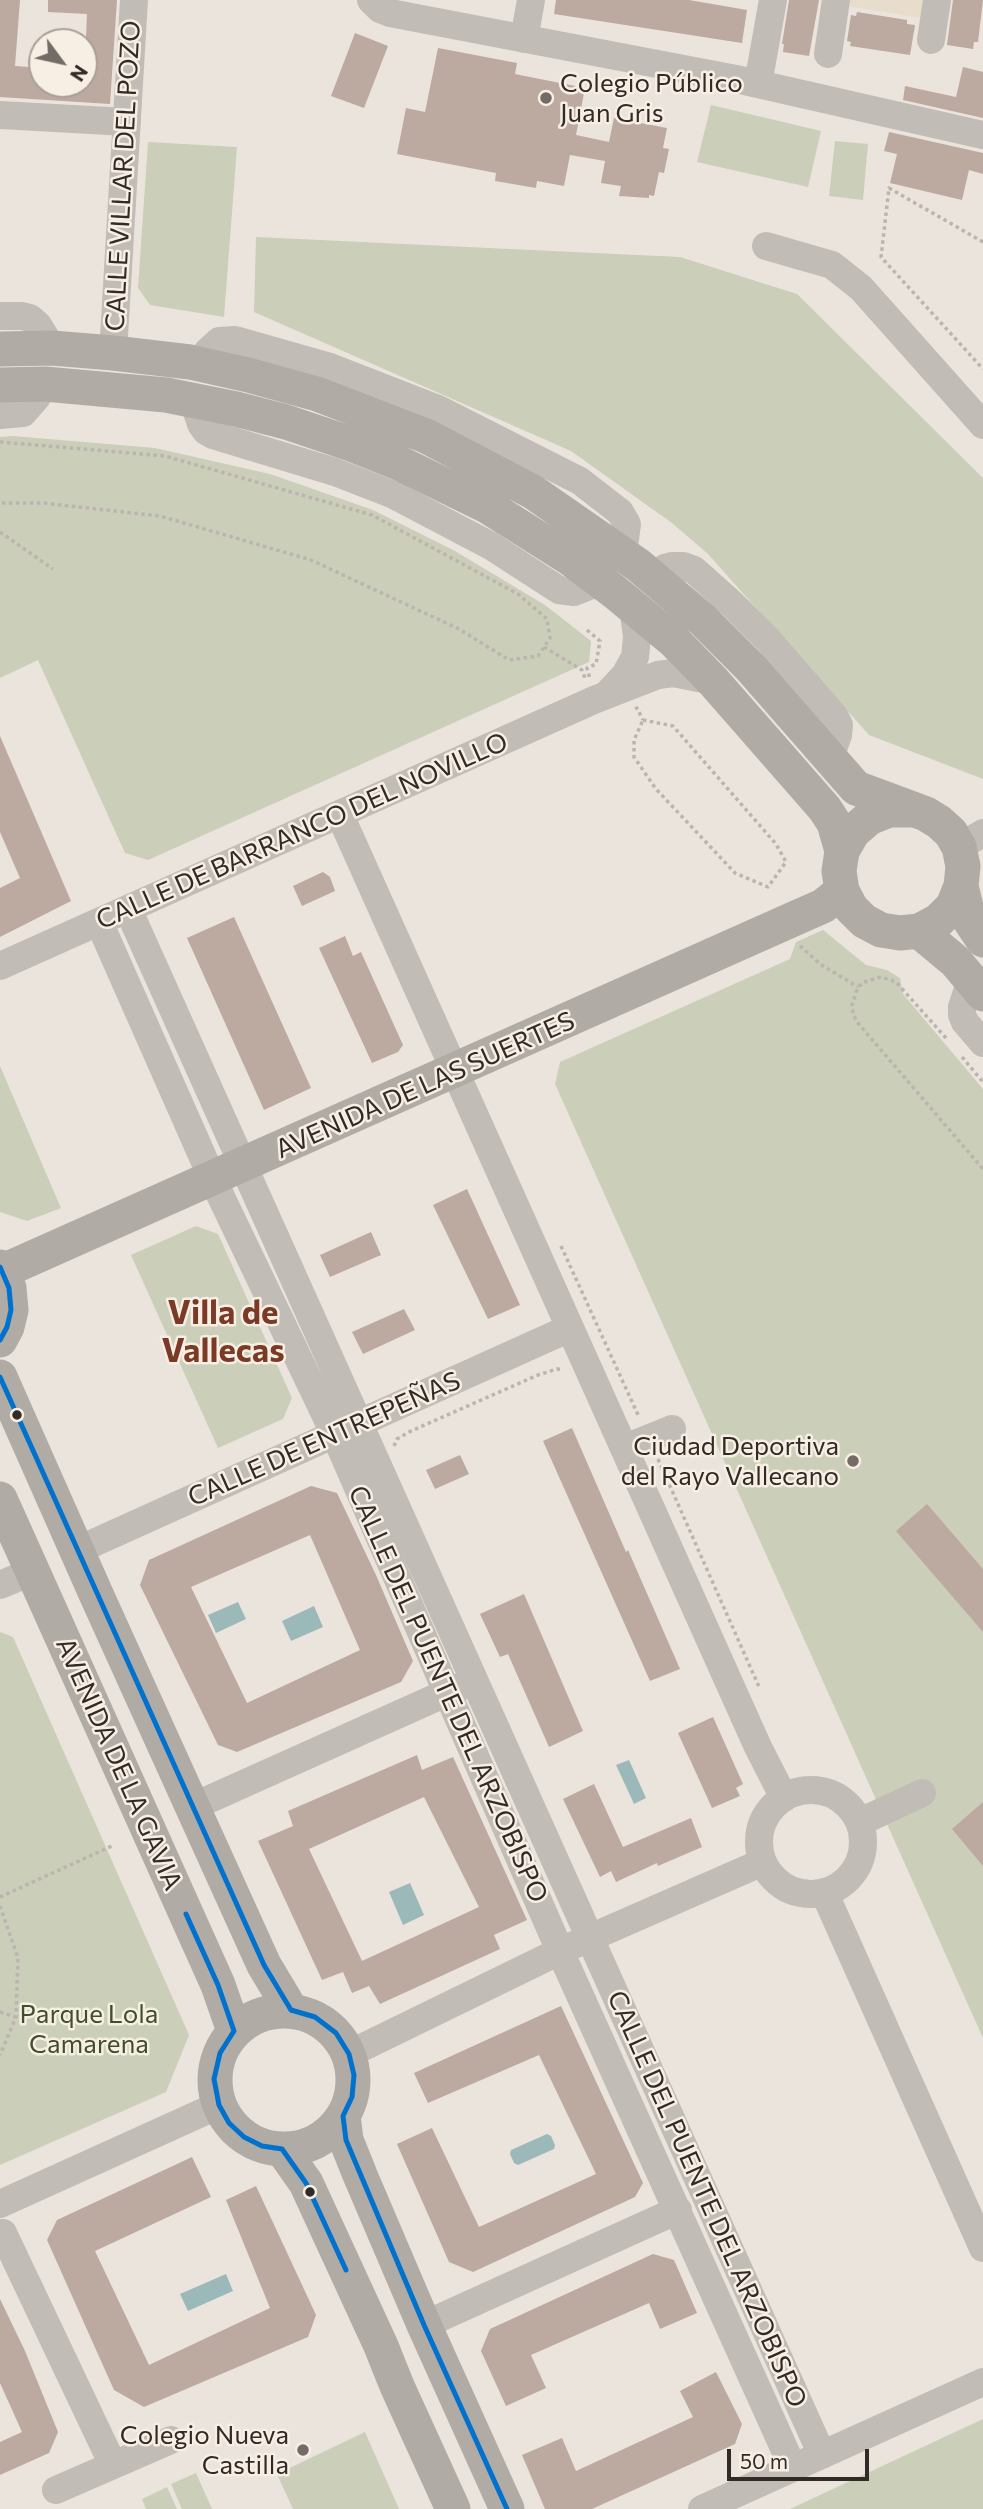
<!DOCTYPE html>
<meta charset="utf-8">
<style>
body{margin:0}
#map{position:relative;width:983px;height:2509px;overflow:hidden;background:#eae4dd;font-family:Commissioner,sans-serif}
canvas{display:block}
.north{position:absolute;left:28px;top:28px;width:70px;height:70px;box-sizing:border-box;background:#f7eee4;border:2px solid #a8a098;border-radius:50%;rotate:123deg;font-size:19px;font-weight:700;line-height:28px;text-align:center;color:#322a26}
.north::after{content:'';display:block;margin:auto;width:24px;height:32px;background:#726b66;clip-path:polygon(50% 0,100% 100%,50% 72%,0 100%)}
.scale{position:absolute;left:727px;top:2449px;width:142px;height:32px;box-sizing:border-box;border:4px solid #322a26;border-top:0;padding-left:9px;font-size:21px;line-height:24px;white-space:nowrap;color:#322a26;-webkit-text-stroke:5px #f7eee4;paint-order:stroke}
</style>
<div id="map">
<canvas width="983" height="2509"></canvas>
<div class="north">N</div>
<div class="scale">50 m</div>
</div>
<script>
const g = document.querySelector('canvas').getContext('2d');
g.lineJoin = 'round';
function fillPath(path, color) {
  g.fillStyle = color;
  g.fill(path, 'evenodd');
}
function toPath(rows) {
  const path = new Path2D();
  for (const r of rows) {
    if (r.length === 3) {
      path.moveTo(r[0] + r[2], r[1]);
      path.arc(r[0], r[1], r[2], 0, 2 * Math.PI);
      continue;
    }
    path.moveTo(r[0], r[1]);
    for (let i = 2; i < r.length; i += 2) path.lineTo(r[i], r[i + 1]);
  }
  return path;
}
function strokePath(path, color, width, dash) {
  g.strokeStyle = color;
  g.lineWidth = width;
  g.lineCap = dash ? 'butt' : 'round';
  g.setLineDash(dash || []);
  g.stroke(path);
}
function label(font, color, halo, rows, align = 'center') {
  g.font = font + ' Commissioner,sans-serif';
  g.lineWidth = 5;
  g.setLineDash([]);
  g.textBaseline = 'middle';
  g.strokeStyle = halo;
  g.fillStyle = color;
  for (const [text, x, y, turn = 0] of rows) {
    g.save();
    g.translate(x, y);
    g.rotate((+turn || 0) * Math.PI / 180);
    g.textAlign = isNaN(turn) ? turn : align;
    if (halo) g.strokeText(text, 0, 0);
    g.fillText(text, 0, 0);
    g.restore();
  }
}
const green = toPath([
 [711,105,821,131,808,187,697,162],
 [835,141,868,144,863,200,829,196],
 [148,142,237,147,224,317,150,305,138,288],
 [256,237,680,257,797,294,983,478,983,779,869,735,708,554,672,523,571,451,254,312],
 [13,436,155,448,270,474,373,510,455,551,545,605,591,641,589,662,148,860,125,853,38,660,0,678,0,437],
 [823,930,866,965,887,970,900,978,903,994,983,1089,983,2038,555,1084,560,1062,790,959,796,942],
 [0,1066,61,1208,27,1221,0,1212],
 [196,1226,218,1234,292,1398,283,1419,218,1448,131,1255],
 [0,1632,13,1637,189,2035,166,2092,0,2165],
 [983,2419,983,2509,790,2509],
 [365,2432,399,2509,293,2509,277,2474],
 [196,2473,212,2509,182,2509,171,2484],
 [167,2487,177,2509,146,2509,142,2499]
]);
const plaza = toPath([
 [836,0,937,0,934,20,835,4]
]);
const water = toPath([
 [238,1602,246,1619,216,1633,208,1615],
 [314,1606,323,1627,291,1641,282,1621],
 [629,1760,646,1798,634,1804,616,1765],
 [410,1883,424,1915,403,1925,389,1892],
 [547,2134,551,2136,555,2145,554,2149,518,2165,514,2163,510,2154,511,2150],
 [226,2274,233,2291,188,2311,180,2294]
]);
const building = toPath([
 [0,0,20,0,15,66,42,68,42,84,84,84,87,14,48,12,48,0,117,0,110,104,0,97],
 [556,0,689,0,747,10,742,43,554,14],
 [789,0,819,0,809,56,783,52,784,44,782,44],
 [953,0,983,0,978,42,974,42,973,49,947,45],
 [857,12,907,20,907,24,915,25,910,55,850,46,851,42,847,41,851,15,856,16],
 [355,33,388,46,364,108,331,96],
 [438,48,517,63,515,74,585,88,576,135,609,142,614,118,667,128,663,148,669,149,664,173,659,172,654,196,649,195,649,198,619,196,621,186,601,183,605,161,570,155,564,186,537,181,536,188,495,181,496,173,397,154,406,108,425,112],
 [963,67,983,72,983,118,903,100,905,86,956,97],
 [889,132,983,153,983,174,969,170,962,200,890,183,897,154,884,151],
 [0,736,71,901,0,937,0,888,20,878,0,832],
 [323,872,330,877,335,891,302,906,293,886],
 [234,917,311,1088,264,1110,187,938],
 [345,936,353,956,361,952,403,1045,398,1052,372,1063,319,948],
 [467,1189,520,1305,488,1319,433,1205],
 [371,1232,381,1255,330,1277,320,1255],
 [404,1309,415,1330,363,1354,352,1332],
 [572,1428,626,1552,628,1550,680,1669,650,1681,543,1441],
 [460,1455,469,1474,435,1489,426,1470],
 [311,1486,337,1493,376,1575,413,1661,401,1682,237,1752,218,1745,140,1585,149,1560],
 [310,1535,360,1650,247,1703,191,1587],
 [927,1504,983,1569,983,1632,896,1531],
 [524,1594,583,1731,549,1747,508,1654,500,1657,480,1614],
 [713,1717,743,1784,736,1788,740,1796,712,1808,678,1733],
 [417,1755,422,1770,453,1757,527,1920,494,1935,500,1949,380,2004,369,1986,352,1993,343,1972,322,1980,258,1841,293,1826,288,1811],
 [424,1797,479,1907,362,1961,309,1849],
 [594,1784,623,1847,691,1818,702,1847,658,1866,657,1863,616,1882,611,1871,600,1877,563,1799],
 [983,1802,983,1866,952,1829],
 [561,2006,643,2183,635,2197,473,2272,449,2262,397,2144,432,2128,479,2227,596,2174,539,2055,428,2103,414,2073],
 [192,2157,211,2197,95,2251,149,2365,270,2308,226,2200,256,2186,316,2315,308,2337,144,2407,114,2390,47,2240,57,2220],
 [653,2254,674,2260,697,2313,660,2329,649,2303,531,2355,546,2388,506,2406,481,2351,490,2329],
 [0,2299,25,2351,58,2432,49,2453,0,2475,0,2442,22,2432,0,2383],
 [716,2372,742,2424,735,2444,592,2509,545,2509,522,2455,562,2438,576,2471,693,2417,680,2391]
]);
const path = toPath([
 [983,242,889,188,881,257,983,369],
 [0,442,165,456,372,515,518,594,547,619,550,638,538,656,509,660,459,629,311,560,160,516,43,503,0,503],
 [0,532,53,569],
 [587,630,600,641,596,664,587,668,590,679],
 [544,647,582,670,585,678],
 [635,709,637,708,643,720],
 [643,720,673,726,776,844,786,862,768,887,735,873,656,789,634,757,634,740,643,720],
 [800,946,820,964,858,987],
 [946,1038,896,982,881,977,864,982,858,987,852,1005,853,1014,857,1022,983,1169],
 [962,1057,983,1082],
 [561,1246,639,1417],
 [394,1446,397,1439,411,1431,538,1375,557,1369,563,1370],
 [658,1459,760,1689],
 [0,1897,114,1845],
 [0,1906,18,1958,16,2017,0,2055],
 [0,2012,15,2017]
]);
const minor = toPath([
 [371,0,380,9,390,13,736,79,983,135],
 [524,39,531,0],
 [931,40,937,0],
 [828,54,836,0],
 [758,84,773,0],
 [0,115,127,122],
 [766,246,832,265,861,288,983,425],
 [0,316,22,316,30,318,38,325,52,348],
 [113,353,134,0],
 [198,364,208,351,219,341,235,340,330,367,438,409,580,481,620,512,627,524,623,554],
 [193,400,201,424,206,431,213,435,335,472,394,495,491,546,559,590,574,592,602,581],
 [0,415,23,413,37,397,45,384],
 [653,578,665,568,672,566,683,566,694,570,732,604,768,640,835,717,839,725,838,735,829,760],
 [609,692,625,675,635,657,637,637,633,606],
 [340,815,758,1747,784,1798],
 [959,847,983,833],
 [128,909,822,2455],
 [99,922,213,1180,335,1435,560,1951,793,2468],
 [0,966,594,700,658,675,673,673,713,681],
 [971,980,962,1007,962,1015,965,1022,983,1043],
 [625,1448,672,1429],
 [78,1550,570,1328],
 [0,1585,33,1571],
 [811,1842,52],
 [192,1807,464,1685],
 [860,1822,922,1793],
 [824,1892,983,2248],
 [349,2054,560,1951,763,1862],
 [0,2204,219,2105],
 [3,2233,113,2465],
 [424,2325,678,2210],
 [56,2490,171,2440],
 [702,2509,983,2382]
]);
const major = toPath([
 [0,349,52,348,113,353,190,362,248,375,317,394,426,436,533,492,638,565,703,620,751,668,856,788,926,814,939,822,951,833,959,847,963,866,961,886,953,906,938,921,919,931,900,933,881,930,864,921,851,908,842,891,839,871,842,851,853,832,869,818,889,810,911,810],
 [0,385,45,384,166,395,236,409,286,422,351,444,399,463,487,506,571,559,616,593,674,641,713,681,825,809,834,823,842,851],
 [961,886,969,919,983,940],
 [919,931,955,961,983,994],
 [0,1267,9,1288,11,1310,7,1327,0,1340],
 [3,1271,798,917,823,906,842,891],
 [0,1377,96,1594,264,1965,291,2010],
 [0,1499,218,1985,234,2031],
 [284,2080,69],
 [343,2116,346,2140,360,2175,424,2325,507,2509],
 [282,2149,306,2183,381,2346,397,2386,453,2509]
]);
const bus1 = toPath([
 [0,1267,9,1288,11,1310,7,1327,0,1340],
 [0,1377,264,1965,291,2010,315,2017,336,2033,349,2054,354,2075,352,2097,343,2116,346,2140,424,2325,507,2509],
 [186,1914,218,1985,234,2031,220,2053,214,2079,219,2105,229,2123,244,2137,262,2146,282,2149,306,2183,346,2270]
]);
const markers = [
 [546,98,7,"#726b66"],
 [17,1415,6,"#322a26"],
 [853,1461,7,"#726b66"],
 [310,2192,6,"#322a26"],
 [303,2450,7,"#726b66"]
];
const poiNames = [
 ["Colegio Público",560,83,"left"],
 ["Juan Gris",560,113,"left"],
 ["Ciudad Deportiva",839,1446],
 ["del Rayo Vallecano",839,1476],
 ["Colegio Nueva",289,2435],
 ["Castilla",289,2465]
];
const streetNames = [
 ["CALLE VILLAR DEL POZO",123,176,-87],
 ["CALLE DE BARRANCO DEL NOVILLO",302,831,-24],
 ["AVENIDA DE LAS SUERTES",425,1085,-24],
 ["CALLE DE ENTREPEÑAS",324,1439,-24],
 ["CALLE DEL PUENTE DEL ARZOBISPO",448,1694,66],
 ["AVENIDA DE LA GAVIA",119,1764,66],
 ["CALLE DEL PUENTE DEL ARZOBISPO",707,2199,66]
];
const parkNames = [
 ["Parque Lola",89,2014],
 ["Camarena",89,2044]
];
const districtNames = [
 ["Villa de",223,1313],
 ["Vallecas",223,1351]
];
fillPath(green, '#cbceb8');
fillPath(plaza, '#e8dccd');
fillPath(water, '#9cb9b9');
fillPath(building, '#bca9a0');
strokePath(path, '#bbb4af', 3.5, [3.5, 3.5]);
strokePath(minor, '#c2bcb7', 28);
strokePath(major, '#b1aba6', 35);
strokePath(bus1, '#0072ce', 5);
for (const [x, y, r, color] of markers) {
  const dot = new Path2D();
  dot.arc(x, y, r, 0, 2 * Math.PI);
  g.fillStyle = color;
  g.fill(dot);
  strokePath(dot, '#f7eee4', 2.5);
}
label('26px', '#322a26', '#f7eee4', poiNames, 'right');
label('26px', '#322a26', '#f7eee4', streetNames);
label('26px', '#414e2c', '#f7eee4', parkNames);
label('bold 33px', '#7b3a25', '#f7eee4', districtNames);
</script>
